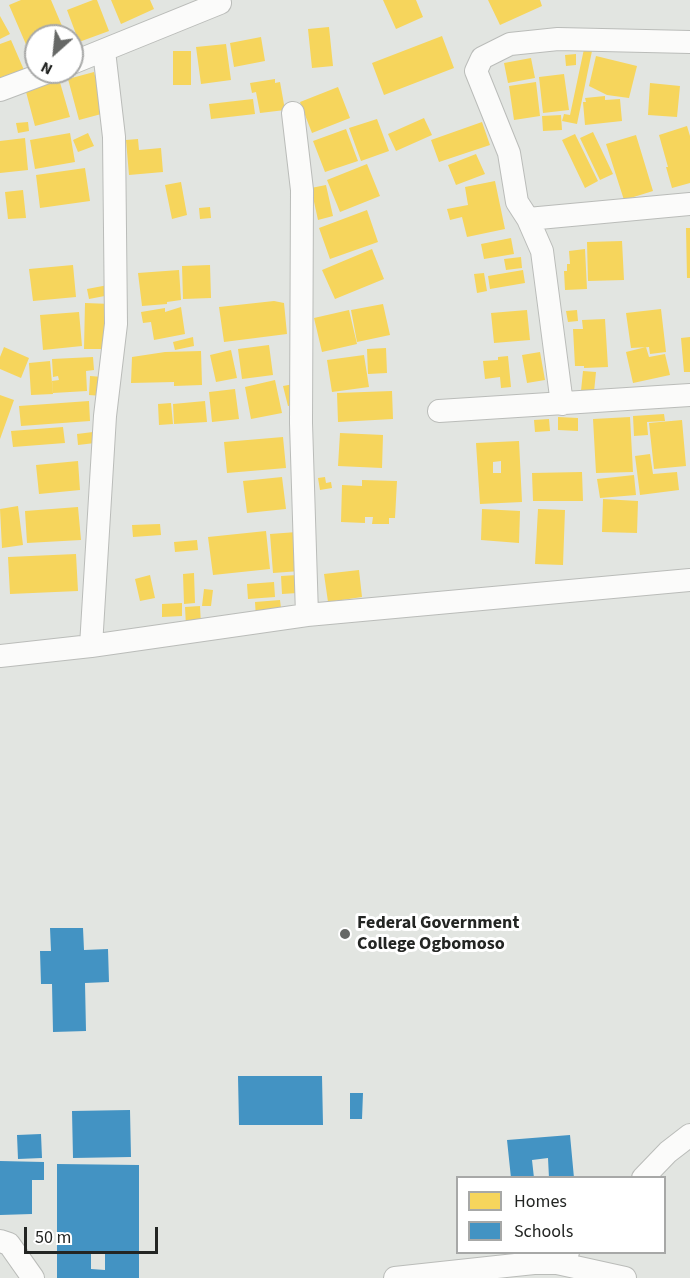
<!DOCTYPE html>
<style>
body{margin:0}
#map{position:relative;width:690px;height:1278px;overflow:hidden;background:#e2e5e1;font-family:"Source Sans 3",sans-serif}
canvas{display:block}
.legend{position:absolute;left:456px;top:1176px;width:210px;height:78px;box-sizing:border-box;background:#fff;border:2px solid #a7a8a7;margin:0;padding:8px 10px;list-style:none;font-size:18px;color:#232523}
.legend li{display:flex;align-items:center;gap:12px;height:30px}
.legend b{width:30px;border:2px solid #a7a8a7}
.north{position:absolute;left:24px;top:24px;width:60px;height:60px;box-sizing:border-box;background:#fff;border:2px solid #a7a8a7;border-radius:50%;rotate:207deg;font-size:16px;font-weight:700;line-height:24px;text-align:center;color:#232523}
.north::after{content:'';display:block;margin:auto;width:21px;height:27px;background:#666866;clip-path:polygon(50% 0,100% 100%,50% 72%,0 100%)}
.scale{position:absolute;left:24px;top:1227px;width:134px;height:27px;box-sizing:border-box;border:3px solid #232523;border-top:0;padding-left:8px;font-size:18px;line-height:21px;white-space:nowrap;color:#232523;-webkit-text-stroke:4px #fff;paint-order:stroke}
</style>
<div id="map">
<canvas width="690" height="1278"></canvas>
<ul class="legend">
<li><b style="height:16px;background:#f6d55c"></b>Homes</li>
<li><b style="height:16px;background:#4393c3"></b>Schools</li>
</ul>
<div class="north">N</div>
<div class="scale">50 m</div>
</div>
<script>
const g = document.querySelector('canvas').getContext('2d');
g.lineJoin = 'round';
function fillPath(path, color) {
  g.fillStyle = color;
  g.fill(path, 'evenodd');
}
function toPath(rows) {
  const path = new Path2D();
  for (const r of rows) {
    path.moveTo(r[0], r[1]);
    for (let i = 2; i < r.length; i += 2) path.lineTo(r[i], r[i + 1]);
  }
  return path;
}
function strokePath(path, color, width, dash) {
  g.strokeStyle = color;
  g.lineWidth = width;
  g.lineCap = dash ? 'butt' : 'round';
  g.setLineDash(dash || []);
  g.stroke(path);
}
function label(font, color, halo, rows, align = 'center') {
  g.font = font + ' "Source Sans 3",sans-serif';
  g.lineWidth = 6;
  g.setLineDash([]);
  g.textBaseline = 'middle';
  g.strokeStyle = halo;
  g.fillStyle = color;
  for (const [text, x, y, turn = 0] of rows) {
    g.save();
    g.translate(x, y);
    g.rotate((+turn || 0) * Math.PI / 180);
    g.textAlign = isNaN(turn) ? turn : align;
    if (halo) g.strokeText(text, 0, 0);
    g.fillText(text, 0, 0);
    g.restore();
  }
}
const homes = toPath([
 [21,0,51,0,65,33,58,36,36,36,36,46,28,49,9,5],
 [93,0,97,0,109,31,79,42,67,10],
 [111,0,150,0,154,9,121,24],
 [383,0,416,0,423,17,396,29],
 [488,0,540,0,542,6,500,25],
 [0,16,10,34,0,39],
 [329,27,333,66,312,68,308,29],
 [442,36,454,68,384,95,372,63],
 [261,37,265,61,234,67,230,43],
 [11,40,24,70,0,81,0,44],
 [226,44,231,80,201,84,196,47],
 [584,49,592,51,577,124,562,121,564,114,570,115],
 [173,51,191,51,191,85,173,85],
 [576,54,576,65,566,66,565,55],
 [596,56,637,66,629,98,607,95,589,86],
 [531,58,535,78,508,83,504,63],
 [94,72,105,113,79,120,68,79],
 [564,74,569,110,543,113,539,77],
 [59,79,70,117,35,126,25,88],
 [275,79,275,83,280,82,285,110,260,113,256,92,252,93,250,83],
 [536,82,540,116,514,120,509,86],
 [650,83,680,86,677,117,648,115],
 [338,87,350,118,312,133,300,102],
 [605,96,605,100,620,99,622,121,585,125,583,102,586,102,585,98],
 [253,99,255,114,211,119,209,104],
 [561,115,562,130,543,131,542,116],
 [424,118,432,135,396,151,388,134],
 [377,119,389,151,361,161,349,128],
 [28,122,29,131,18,133,16,123],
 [482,122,490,145,439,162,431,140],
 [687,126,690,136,690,183,672,188,666,167,668,167,659,135],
 [346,129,358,161,325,172,313,141],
 [593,132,613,174,600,180,580,138],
 [70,133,75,162,35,169,30,140],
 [88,133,94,146,78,152,73,140],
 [575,134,598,181,585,188,562,140],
 [636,135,653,191,624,200,606,144],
 [25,138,28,170,0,173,0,141],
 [138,139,139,150,161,148,163,172,129,175,126,140],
 [476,154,485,174,456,185,448,165],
 [367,164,380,196,340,212,327,180],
 [85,168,90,201,40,208,36,175],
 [495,181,505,229,467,237,462,217,450,220,447,209,468,205,465,187],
 [181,182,187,215,172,219,165,185],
 [326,185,333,216,318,220,311,188],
 [23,190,26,218,8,219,5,192],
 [210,207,211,218,200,219,199,208],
 [367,210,378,242,330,259,319,228],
 [686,228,690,228,690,278,687,278],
 [511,238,514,254,484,259,481,244],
 [622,241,624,280,588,281,587,242],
 [372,249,384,279,335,299,322,270],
 [585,249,587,289,565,290,564,271,567,271,567,264,570,264,569,251],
 [521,257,522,268,506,270,504,259],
 [73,265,76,297,33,301,29,269],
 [210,265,211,298,183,299,182,266],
 [179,270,181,300,167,302,167,304,142,306,138,273],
 [523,270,525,283,490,289,488,276],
 [484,273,487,291,477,293,474,274],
 [108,285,110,295,89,299,87,289],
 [274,301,284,303,287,334,224,342,219,307],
 [85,303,111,304,110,349,84,349],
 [383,304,390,335,357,342,351,310],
 [181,307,185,334,154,340,151,322,143,323,141,312,165,308,165,312],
 [661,309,666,352,650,354,649,347,631,348,626,313],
 [349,310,357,344,322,352,314,318],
 [527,310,530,340,494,343,491,313],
 [577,310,578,321,568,322,566,311],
 [79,312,82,346,43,350,40,315],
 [605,319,608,367,584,368,584,366,575,366,573,329,583,329,582,320],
 [193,337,194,346,175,350,173,342],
 [690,337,690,372,684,372,681,338],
 [269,345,273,375,242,379,238,349],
 [4,347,29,358,21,378,0,369,0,357],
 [646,347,649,357,665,354,670,375,633,383,626,352],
 [386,348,387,373,368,374,367,349],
 [231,350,237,378,216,382,210,355],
 [201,351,202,385,174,386,174,382,131,383,132,357,165,352],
 [540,352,545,380,527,383,522,355],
 [364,355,369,387,332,392,327,360],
 [508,356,511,387,501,388,500,377,485,379,483,361,498,360,498,357],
 [93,357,94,370,86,371,87,391,53,393,52,381,59,380,58,376,53,377,52,359],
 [50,361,53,394,31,395,29,363],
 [583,371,596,372,594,392,581,391],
 [90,376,103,377,102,396,89,395],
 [275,380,282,413,251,419,245,387],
 [294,384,299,404,288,406,283,386],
 [235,389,239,419,212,422,209,392],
 [392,391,393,419,338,422,337,393],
 [0,395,14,400,0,439],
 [89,401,90,421,21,426,19,406],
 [205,401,207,422,174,424,173,404],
 [171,403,173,424,159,425,158,404],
 [664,414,665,421,647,422,648,435,634,436,633,416],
 [558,417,578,418,578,431,558,430],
 [630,417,633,472,596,473,593,419],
 [549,419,550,431,535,432,534,420],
 [682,420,686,466,654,469,649,423],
 [63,427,65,443,13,447,11,431],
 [93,432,95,443,78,445,77,434],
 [340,433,383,435,382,468,338,466],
 [283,437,286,468,227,473,224,442],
 [519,441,522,502,480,504,476,443],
 [501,461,501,473,493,473,493,462],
 [650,454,653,474,677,472,679,490,640,495,635,456],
 [78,461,80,490,39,494,36,465],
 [582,472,583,501,533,501,532,473],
 [634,475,636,495,600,498,597,479],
 [282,477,286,509,247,513,243,481],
 [325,477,326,483,331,482,332,488,320,490,318,478],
 [362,480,397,481,395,518,389,518,389,524,372,524,373,517,365,517,365,523,341,522,342,485,362,486],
 [603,499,638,501,637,533,602,532],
 [18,506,23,545,2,548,0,509],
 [78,507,81,540,27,543,25,511],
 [482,509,520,511,519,543,481,540],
 [538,509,565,510,563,565,535,564],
 [160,524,161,535,133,537,132,525],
 [266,531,270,569,213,575,208,537],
 [297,532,300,571,273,573,270,534],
 [197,540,198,550,175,552,174,542],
 [76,554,78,591,10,594,8,557],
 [359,570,362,597,328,602,324,574],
 [194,573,195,603,184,604,183,574],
 [150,575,155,598,140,601,135,579],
 [297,575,298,593,282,594,281,576],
 [274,582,275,597,248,599,247,584],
 [204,589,213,590,211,606,202,606],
 [280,600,282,616,256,618,255,602],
 [182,603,182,616,162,617,162,604],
 [200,606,201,625,186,626,185,607]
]);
const schools = toPath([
 [50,928,83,928,84,950,108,949,109,982,85,983,86,1031,53,1032,52,984,41,984,40,951,51,951],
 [238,1076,322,1076,323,1125,239,1125],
 [350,1093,363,1093,362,1119,350,1119],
 [130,1110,131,1157,73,1158,72,1111],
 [41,1134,42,1158,18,1159,17,1135],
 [570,1135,574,1178,549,1178,548,1158,532,1160,534,1178,511,1178,507,1140],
 [0,1161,44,1162,44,1180,32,1180,32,1214,0,1215],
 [57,1164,139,1165,139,1278,57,1278],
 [91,1252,105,1252,105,1270,91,1269]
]);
const minor = toPath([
 [72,63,220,3],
 [0,90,48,72],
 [293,113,302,190,301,423,307,615],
 [528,219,690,204],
 [562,404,542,251,528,219,517,202,509,153,476,71,482,58,510,44,558,39,690,42],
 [439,411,690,395],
 [91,646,105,416,116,324,114,137,104,51],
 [0,656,91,646,307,615,690,580],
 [643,1178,668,1152,690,1135],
 [0,1241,9,1244,33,1278],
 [557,1263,625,1278],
 [395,1278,534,1263,557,1263,568,1252]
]);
const markers = [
 [345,934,6,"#666866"]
];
const poiNames = [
 ["Federal Government",357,924],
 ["College Ogbomoso",357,945]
];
fillPath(homes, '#f6d55c');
fillPath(schools, '#4393c3');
strokePath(minor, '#babcb9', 24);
strokePath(minor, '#fbfbfa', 22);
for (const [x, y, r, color] of markers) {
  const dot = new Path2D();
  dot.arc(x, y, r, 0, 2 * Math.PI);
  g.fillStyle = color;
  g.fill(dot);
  strokePath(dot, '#fff', 2);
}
label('bold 18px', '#232523', '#fff', poiNames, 'left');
</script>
